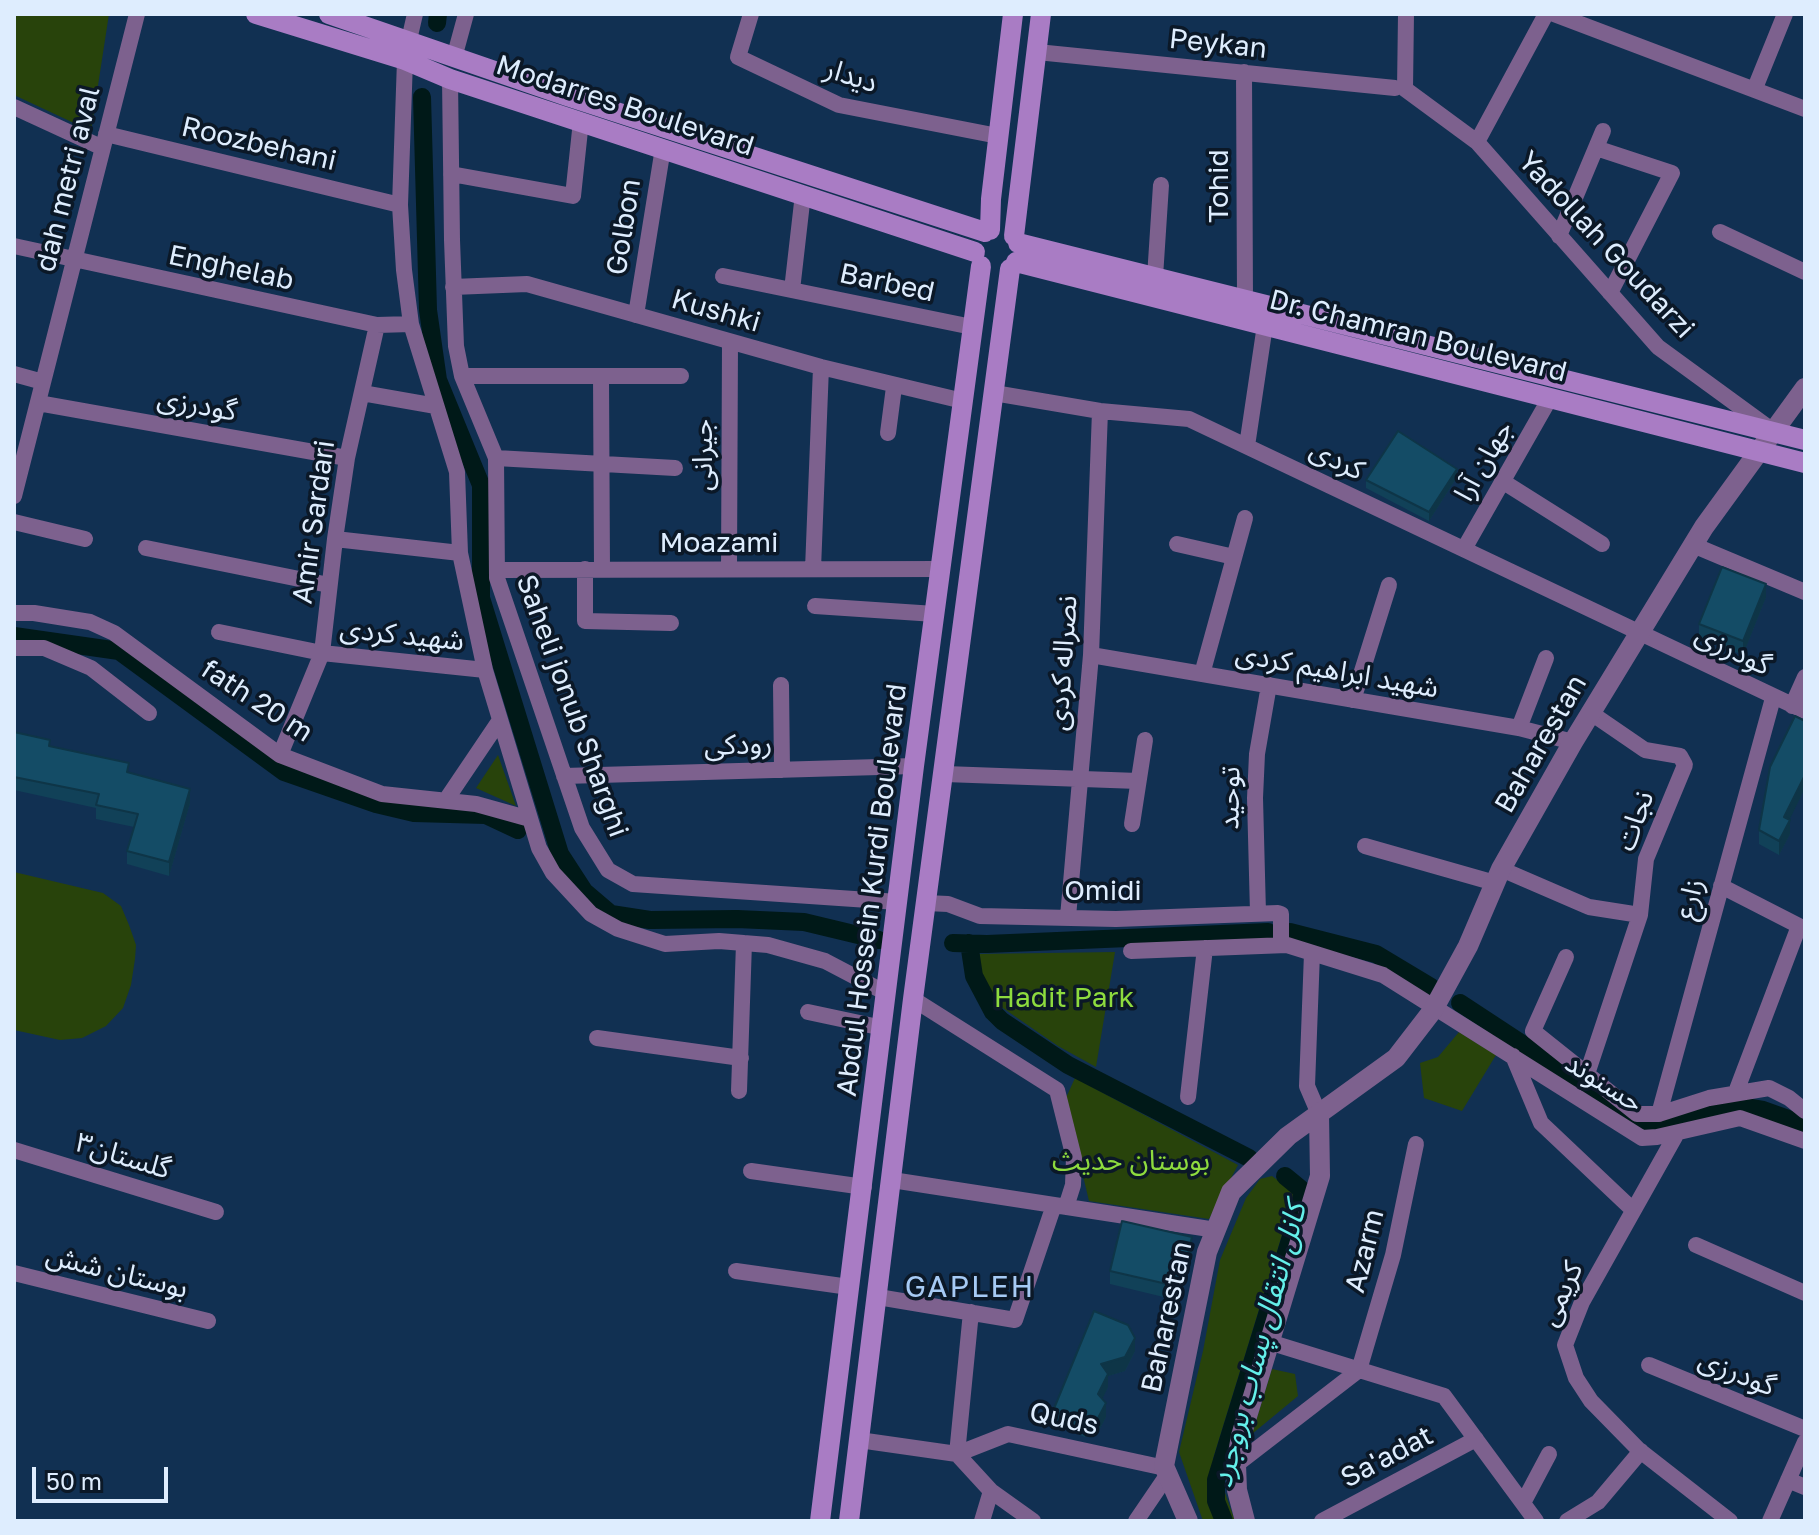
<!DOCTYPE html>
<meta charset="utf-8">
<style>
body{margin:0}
#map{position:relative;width:1819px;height:1535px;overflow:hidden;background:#113052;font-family:"Golos Text",sans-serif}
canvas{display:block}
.frame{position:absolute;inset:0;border:16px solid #deedfe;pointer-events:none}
.scale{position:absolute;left:32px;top:1467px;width:136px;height:36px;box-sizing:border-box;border:4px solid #deedfe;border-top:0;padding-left:10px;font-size:24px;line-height:28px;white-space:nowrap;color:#deedfe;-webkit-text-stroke:6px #0b1827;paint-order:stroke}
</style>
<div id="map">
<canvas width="1819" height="1535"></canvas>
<div class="frame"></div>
<div class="scale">50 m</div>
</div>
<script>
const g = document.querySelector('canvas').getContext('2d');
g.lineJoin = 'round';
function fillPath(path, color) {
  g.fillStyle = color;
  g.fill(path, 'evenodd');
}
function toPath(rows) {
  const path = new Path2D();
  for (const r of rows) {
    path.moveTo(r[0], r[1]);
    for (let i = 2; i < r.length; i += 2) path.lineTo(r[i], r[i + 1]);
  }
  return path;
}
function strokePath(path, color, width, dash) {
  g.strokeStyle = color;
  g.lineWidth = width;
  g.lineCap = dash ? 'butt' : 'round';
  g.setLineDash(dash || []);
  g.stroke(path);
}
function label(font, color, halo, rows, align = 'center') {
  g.font = font + ' "Golos Text","Noto Sans Arabic",sans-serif';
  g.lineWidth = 7;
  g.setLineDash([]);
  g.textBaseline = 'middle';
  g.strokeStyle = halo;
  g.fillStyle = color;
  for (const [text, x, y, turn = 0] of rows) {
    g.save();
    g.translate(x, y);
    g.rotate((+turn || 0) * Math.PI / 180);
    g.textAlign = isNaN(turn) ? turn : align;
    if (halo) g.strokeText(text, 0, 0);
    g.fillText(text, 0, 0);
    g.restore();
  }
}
const green = toPath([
 [14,14,109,14,91,131,14,95],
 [498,755,516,806,476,788],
 [14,872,103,893,121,906,129,925,136,945,135,959,131,985,123,1008,106,1026,82,1038,60,1040,14,1030],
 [1115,952,1096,1067,1058,1046,1000,1006,984,986,976,954],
 [1459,1032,1496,1055,1462,1111,1424,1098,1420,1063,1438,1057],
 [1075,1078,1238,1165,1209,1219,1089,1201,1065,1100],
 [1272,1176,1295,1193,1213,1459,1235,1521,1203,1521,1179,1452,1203,1351,1220,1260,1246,1198,1260,1179],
 [1272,1369,1295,1374,1298,1396,1252,1434]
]);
const canal = toPath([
 [437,23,438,14],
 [422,97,428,310,438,380,481,485,481,598,560,854,584,891,611,914,650,920,737,919,804,922,879,940],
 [14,636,119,651,284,772,376,804,414,813,486,815,518,830],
 [1290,932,1376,954,1431,987],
 [953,943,987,944,1268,932],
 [969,943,974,976,993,1012,1002,1021,1068,1065,1249,1158],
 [1460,1003,1635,1118,1647,1123,1659,1123,1739,1106,1763,1110,1805,1125],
 [1224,1521,1216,1501,1216,1480,1302,1201,1302,1190,1285,1176]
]);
const minor = toPath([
 [751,14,738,57,839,105,998,136],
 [1406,14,1405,89,1477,142,1658,347,1769,428],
 [1554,14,1805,109],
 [409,40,415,14],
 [1037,52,1395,88],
 [454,58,466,14],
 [405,60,400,205,404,270,411,324,457,472,460,553,485,670,539,848,553,873,591,914,618,929,665,944,719,941,768,945,825,961,886,993],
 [1244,72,1245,300],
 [450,79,452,240,456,346,462,376,496,458,497,578,582,828,608,870,633,884,898,902],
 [1755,88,1785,14],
 [14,107,103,148],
 [106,134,400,205],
 [1477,142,1546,14],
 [1596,148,1672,173,1610,293],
 [451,174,573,196,581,121],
 [1720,232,1805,272],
 [1559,236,1603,131],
 [14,246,377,325],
 [723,276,972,327],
 [1155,277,1161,185],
 [453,287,527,284,821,367,963,401],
 [792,290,803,194],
 [636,315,663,148],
 [14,374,43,382],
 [462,376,681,376],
 [601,376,602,569],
 [362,393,436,406],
 [994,393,1100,411,1189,419,1805,711],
 [38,403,347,458],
 [888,433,894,387],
 [1247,446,1265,325],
 [496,458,675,468],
 [1502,481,1602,544],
 [14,496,137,14],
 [14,522,85,539],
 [335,539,460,553],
 [1177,544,1234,557],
 [1693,545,1805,592],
 [146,548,329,585],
 [1464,549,1550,398],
 [585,569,585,621,671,623],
 [729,569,730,342],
 [813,569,821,367],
 [497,570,941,569],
 [815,606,935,614],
 [14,613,34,613,90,622,114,633,280,755,382,794,476,804,530,819],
 [219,632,322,653,485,670],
 [14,648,44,648,91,668,149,713],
 [1091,655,1519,728,1573,742],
 [1202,674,1245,518],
 [781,685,782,770],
 [1353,700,1389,585],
 [1792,706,1805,677],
 [1519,728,1546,658],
 [280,755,322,653,335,539,347,458,377,325,411,324],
 [945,774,1138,781],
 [564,776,914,766],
 [446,800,500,720],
 [1132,824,1145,740],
 [1365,846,1495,883],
 [1501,869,1589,907,1640,915],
 [1721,886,1805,929],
 [926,903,948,904,980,916,1116,919,1278,913,1281,914,1281,945],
 [1258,913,1255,798,1257,754,1269,685],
 [1068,917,1091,655,1100,411],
 [1131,951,1287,945,1383,975,1642,1138,1657,1137,1740,1118,1805,1141],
 [1312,953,1307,1086,1319,1114],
 [1566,957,1533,1031,1637,1114,1659,1114,1709,1098,1769,1088,1789,1098,1805,1111],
 [913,999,1057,1090,1074,1158,1073,1185,1066,1207],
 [808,1012,883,1028],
 [597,1038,741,1058],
 [1513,1056,1541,1123,1633,1210],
 [1587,1074,1640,915,1646,859,1685,765,1680,756,1645,750,1591,713],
 [739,1091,744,943],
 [1736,1092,1799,926],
 [1188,1097,1205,948],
 [1659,1114,1773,698],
 [1677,1133,1582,1302,1565,1345,1576,1378,1591,1401,1639,1450,1730,1521],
 [14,1150,216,1212],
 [751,1171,864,1187],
 [892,1180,1216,1230],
 [1696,1245,1805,1293],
 [736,1271,849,1287],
 [14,1273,208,1321],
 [878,1297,1015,1320,1054,1205],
 [971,1312,957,1454,991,1491,982,1521],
 [1269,1342,1444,1396,1536,1521],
 [1649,1365,1805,1429],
 [859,1440,957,1454,1008,1434,1165,1468],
 [1236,1465,1359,1370,1393,1255,1416,1144],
 [1788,1480,1805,1487],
 [991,1491,1033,1521],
 [1523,1503,1549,1454],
 [1136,1521,1168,1474],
 [1322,1521,1476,1439],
 [1567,1521,1598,1502,1641,1451],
 [1770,1521,1805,1442]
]);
const tertiary = toPath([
 [1188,1521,1164,1466,1207,1252,1231,1192,1288,1136,1396,1058,1433,1010,1468,946,1501,869,1573,742,1704,527,1805,388],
 [1245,1521,1237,1490,1236,1465,1241,1436,1320,1176,1319,1114]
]);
const secondary = toPath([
 [256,14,405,60,450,79,975,252],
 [329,14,567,96,985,232],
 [990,230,991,199,1013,14],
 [1014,236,1041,14],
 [1018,243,1805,440],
 [1016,262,1805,463],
 [820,1521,914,766,981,266],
 [849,1521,913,999,1010,269]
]);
const wall = toPath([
 [1457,477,1429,521,1366,488,1366,480],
 [1766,597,1743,655,1699,638,1699,624],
 [14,732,50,746,129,772,190,803,169,876,127,864,127,851,134,827,96,819,96,808,14,790],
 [1805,788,1789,820,1790,834,1779,855,1759,844,1759,830],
 [1192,1251,1180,1301,1110,1284,1110,1271],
 [1135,1351,1125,1371,1108,1376,1108,1387,1102,1399,1106,1417,1097,1434,1085,1437,1053,1424,1053,1411]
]);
const shadedWall = toPath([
 [1457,469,1457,477,1429,521,1429,512],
 [1766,584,1766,597,1743,655,1743,641],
 [1805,775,1805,788,1784,831,1784,817],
 [190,789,190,803,169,876,169,862],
 [1790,820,1790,834,1779,855,1779,841],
 [1192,1237,1192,1251,1180,1301,1180,1287],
 [1135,1338,1135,1351,1125,1371,1108,1376,1108,1387,1098,1408,1098,1394,1101,1364],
 [1106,1403,1106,1417,1097,1434,1085,1437,1085,1423]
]);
const building = toPath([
 [1398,431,1457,469,1429,512,1366,480,1398,431],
 [1722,567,1766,584,1743,641,1699,624,1722,567],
 [1795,716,1805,721,1805,775,1784,817,1790,820,1779,841,1759,830,1770,767,1795,716],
 [14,732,50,740,49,746,129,763,127,772,190,789,169,862,127,851,138,814,96,805,99,794,14,777,14,732],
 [1122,1221,1192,1237,1180,1287,1110,1271,1122,1221],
 [1094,1311,1128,1325,1135,1338,1125,1357,1101,1364,1108,1374,1098,1394,1106,1403,1097,1420,1085,1423,1053,1411,1094,1311]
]);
const streetNames = [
 ["Peykan",1218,44,6],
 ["دیدار",851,76,18],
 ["Modarres Boulevard",625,106,18],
 ["Roozbehani",259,144,13],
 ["dah metri aval",68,179,-76],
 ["Tohid",1219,186,-90],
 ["Golbon",624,227,-81],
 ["Yadollah Goudarzi",1606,245,47],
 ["Enghelab",231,268,12],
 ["Barbed",887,283,12],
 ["Kushki",716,311,16],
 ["Dr. Chamran Boulevard",1418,336,14],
 ["گودرزی",197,405,10],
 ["جیرانی",703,455,-90],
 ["کردی",1337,460,26],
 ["جهان آرا",1484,461,-60],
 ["Amir Sardari",314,522,-82],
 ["Moazami",719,543],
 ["شهید کردی",402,635,6],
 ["گودرزی",1733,650,26],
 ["نصراله کردی",1063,663,-86],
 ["شهید ابراهیم کردی",1337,671,10],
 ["fath 20 m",257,701,33],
 ["Saheli jonub Sharghi",572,706,70],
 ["Baharestan",1541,744,-60],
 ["رودکی",738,745,-2],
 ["توحید",1230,798,-89],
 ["نجات",1635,821,-70],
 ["Abdul Hossein Kurdi Boulevard",872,890,-83],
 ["Omidi",1103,891],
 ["زارع",1690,899,-75],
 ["حسنوند",1604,1083,32],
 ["گلستان۳",123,1156,17],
 ["Azarm",1365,1251,-76],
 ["بوستان شش",117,1272,14],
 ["کریمی",1561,1294,-65],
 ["Baharestan",1167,1317,-78],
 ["گودرزی",1737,1373,22],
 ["Quds",1064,1419,12],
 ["Sa'adat",1387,1457,-28]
];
const parkNames = [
 ["Hadit Park",1064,998],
 ["بوستان حدیث",1131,1161]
];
const neighbourhoodNames = [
 ["GAPLEH",970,1287]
];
const waterNames = [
 ["کانل انتقال پساب بروجرد",1259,1345,-75]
];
fillPath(green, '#28430b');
strokePath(canal, '#001918', 18);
strokePath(minor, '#7d618e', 16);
strokePath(tertiary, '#7d618e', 20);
strokePath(secondary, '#a97cc4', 20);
fillPath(wall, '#114158');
fillPath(shadedWall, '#0e3547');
fillPath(building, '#144c66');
strokePath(building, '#0e3547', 2);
label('28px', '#deedfe', '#0b1827', streetNames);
label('28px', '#8edb3e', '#0b1827', parkNames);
g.letterSpacing = '2px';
label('30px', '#a6caf4', '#0b1827', neighbourhoodNames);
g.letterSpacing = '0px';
label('italic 30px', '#64efea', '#0b1827', waterNames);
</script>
